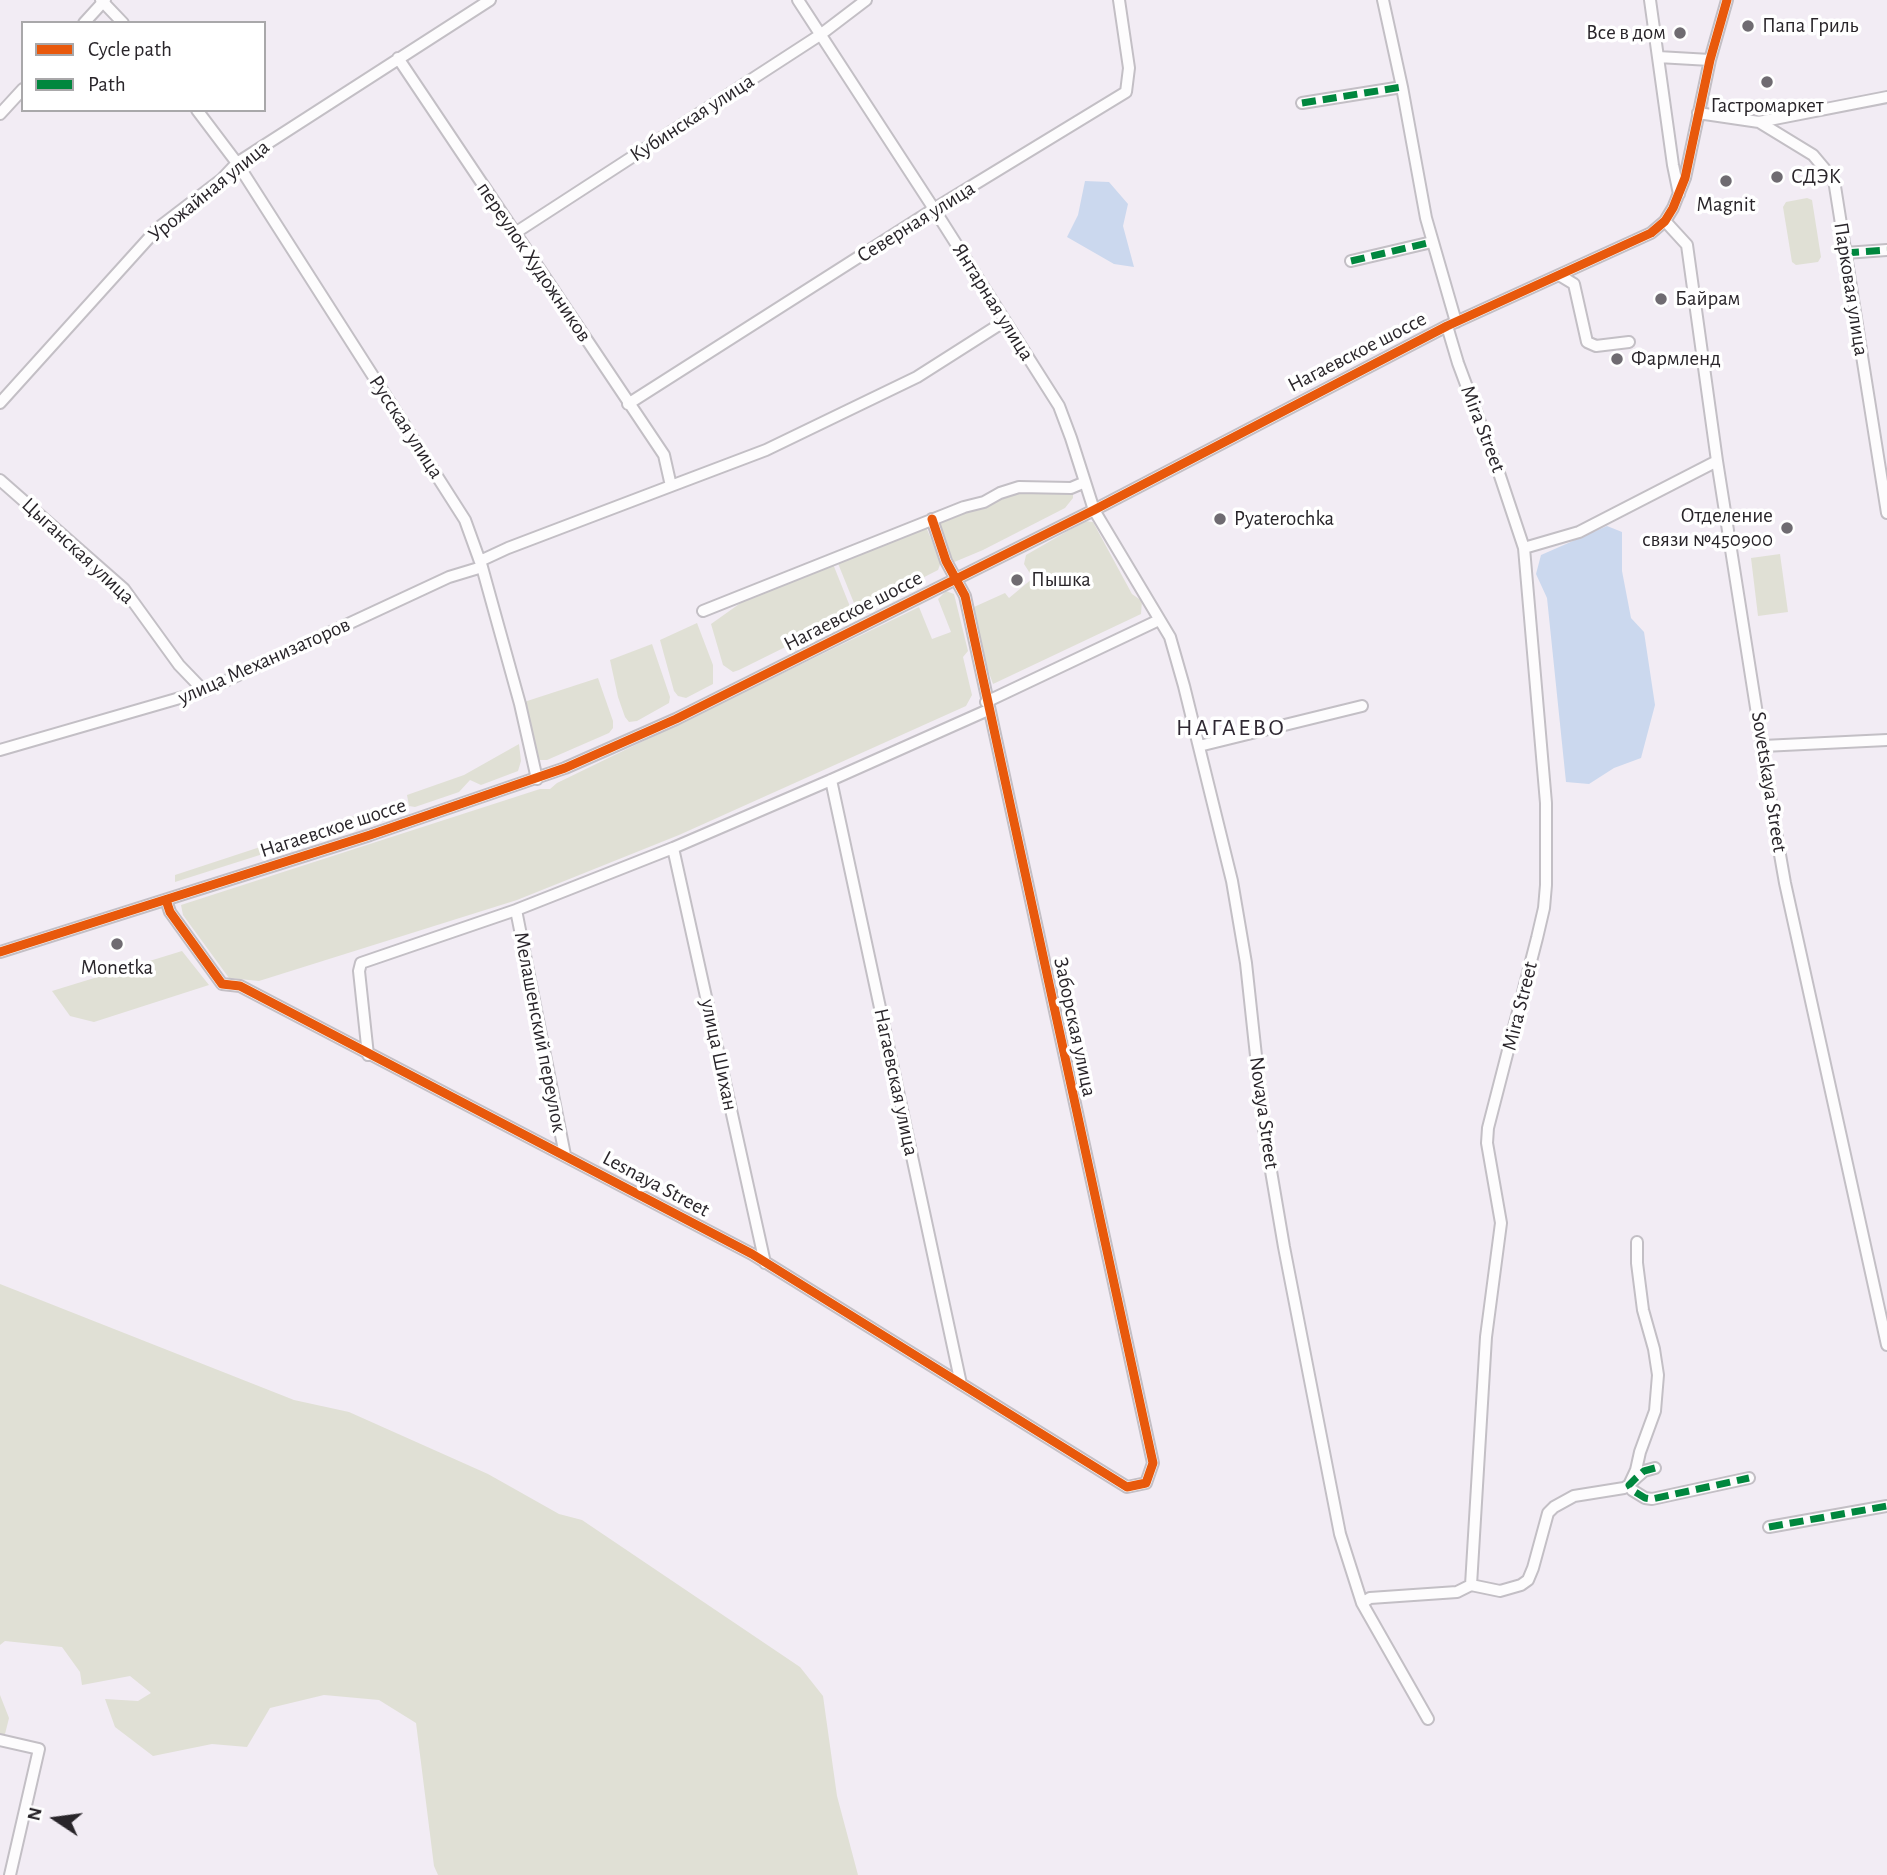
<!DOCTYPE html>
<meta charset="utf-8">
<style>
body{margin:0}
#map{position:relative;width:1887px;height:1875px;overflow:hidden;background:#f2ecf4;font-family:"Alegreya Sans",sans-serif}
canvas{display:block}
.legend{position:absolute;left:21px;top:21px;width:245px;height:91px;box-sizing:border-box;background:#fff;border:2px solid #a9a8aa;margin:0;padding:9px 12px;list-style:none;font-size:21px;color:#29252a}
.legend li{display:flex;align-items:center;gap:14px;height:35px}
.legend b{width:35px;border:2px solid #a9a8aa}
.north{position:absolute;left:21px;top:1784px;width:70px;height:70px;-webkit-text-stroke:5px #fff;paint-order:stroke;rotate:283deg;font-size:19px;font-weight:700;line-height:28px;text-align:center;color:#29252a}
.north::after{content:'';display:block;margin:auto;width:24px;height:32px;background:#29252a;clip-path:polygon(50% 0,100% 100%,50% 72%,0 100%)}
</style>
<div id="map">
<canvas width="1887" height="1875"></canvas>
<ul class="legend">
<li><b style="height:9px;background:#e8590c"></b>Cycle path</li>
<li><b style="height:9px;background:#00873e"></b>Path</li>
</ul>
<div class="north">N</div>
</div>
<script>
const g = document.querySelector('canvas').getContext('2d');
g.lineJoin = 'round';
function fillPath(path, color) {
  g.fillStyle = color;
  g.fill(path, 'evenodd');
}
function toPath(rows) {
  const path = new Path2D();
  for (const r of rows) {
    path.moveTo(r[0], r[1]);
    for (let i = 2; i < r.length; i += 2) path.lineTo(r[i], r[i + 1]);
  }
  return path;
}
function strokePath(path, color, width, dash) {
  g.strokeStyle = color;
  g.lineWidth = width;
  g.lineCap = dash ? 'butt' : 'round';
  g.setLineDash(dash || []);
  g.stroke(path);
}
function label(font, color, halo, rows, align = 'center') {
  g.font = font + ' "Alegreya Sans",sans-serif';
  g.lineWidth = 7;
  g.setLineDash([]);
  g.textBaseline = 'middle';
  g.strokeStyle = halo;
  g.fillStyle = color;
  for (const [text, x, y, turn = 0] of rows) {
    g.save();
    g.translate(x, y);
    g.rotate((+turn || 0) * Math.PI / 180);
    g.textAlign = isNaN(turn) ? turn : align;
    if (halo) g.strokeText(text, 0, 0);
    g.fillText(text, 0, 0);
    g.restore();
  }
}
const green = toPath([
 [1807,198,1812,200,1821,257,1818,262,1796,265,1792,262,1783,207,1786,202],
 [1023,491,1073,492,1073,498,1065,508,983,550,952,563,937,522,1002,495],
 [1085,521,1093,522,1132,594,1142,601,1141,614,993,684,978,642,974,607,1005,593,1009,598,1033,578,1024,564,1026,555],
 [926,527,941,562,938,570,862,609,856,608,837,561],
 [1780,554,1788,612,1758,616,1751,558],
 [833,564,851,609,850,615,739,670,733,672,723,665,711,624,742,602],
 [946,591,954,594,968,651,963,657,972,695,966,706,679,835,517,900,259,981,229,978,183,915,181,905,540,789,550,789,557,783,919,607,932,639,951,632,938,599],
 [697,623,713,665,713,684,686,698,678,696,674,691,660,640],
 [652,644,670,697,669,703,637,721,629,722,625,717,618,697,610,660],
 [598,678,613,721,613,728,609,733,547,760,540,760,536,757,524,702],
 [519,744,521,761,518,771,481,785,470,780,459,792,415,807,409,806,407,795,464,775],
 [397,802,401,810,175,882,175,875],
 [182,951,209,985,94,1022,70,1016,52,991],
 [0,1284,294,1400,349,1412,488,1474,559,1514,582,1520,800,1667,823,1696,837,1796,858,1875,438,1875,434,1866,416,1723,379,1700,324,1695,270,1708,247,1747,212,1744,153,1756,115,1727,105,1699,138,1701,151,1693,130,1676,82,1685,80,1672,62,1647,5,1641,0,1645],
 [0,1695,9,1718,2,1746,0,1746]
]);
const water = toPath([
 [1085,181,1109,182,1128,204,1123,226,1134,267,1114,264,1067,237,1078,215],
 [1607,526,1622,532,1622,571,1631,618,1644,632,1655,705,1641,758,1614,768,1589,784,1566,782,1547,598,1536,574,1541,555]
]);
const minor = toPath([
 [101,0,123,23],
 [798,0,934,209,1059,406,1071,438,1094,510,1170,637,1184,686,1232,881,1246,963,1264,1130,1284,1247,1340,1534,1362,1603,1428,1719],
 [1383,0,1402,87,1426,218,1456,322],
 [1650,0,1673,165,1679,194],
 [84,23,105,0],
 [1658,57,1710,60],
 [398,58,664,455,671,486,508,548,480,561],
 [1302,103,1402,87],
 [197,110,237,163,465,520,482,567,520,704,537,779],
 [1698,113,1759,122,1813,155,1834,180,1887,513],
 [0,114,23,89],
 [1759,122,1887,97],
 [1665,221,1687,245,1717,461,1773,815,1785,883,1887,1345],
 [515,233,820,35,866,0],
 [1845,253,1887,250],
 [1351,261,1432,242],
 [1559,275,1574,284,1587,342,1596,346,1629,342],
 [0,403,158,228,222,179,237,163,490,0],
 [628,404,934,209,1126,92,1129,68,1119,0],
 [0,480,124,589,179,665,204,691],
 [671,486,766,450,917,377,1005,321],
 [1524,548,1579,532,1717,461],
 [703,611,964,507,984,502,1000,493,1019,487,1071,488,1085,482],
 [986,702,1159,620],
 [1199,746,1362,706],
 [1763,746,1887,740],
 [0,750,204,691,449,577,482,567],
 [831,780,961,1384],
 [673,848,765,1263],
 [166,900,170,912,222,984,240,986,752,1254,1127,1487,1146,1483,1153,1463,965,596,946,561,932,519],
 [516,910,565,1155],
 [0,952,370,835,565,768,676,719,1094,510,1447,326,1651,233,1665,221,1673,208,1685,178,1710,60,1727,0],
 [368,1055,359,971,361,963,516,910,673,848,831,780,988,710],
 [1655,1468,1644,1471,1636,1478,1629,1485,1632,1490,1645,1498,1652,1499,1749,1478],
 [1769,1527,1887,1506],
 [1471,1585,1500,1591,1521,1585,1528,1580,1533,1568,1548,1513,1554,1507,1574,1496,1624,1488,1629,1485,1636,1470,1640,1452,1655,1411,1658,1375,1654,1349,1643,1310,1637,1263,1637,1242],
 [1362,1603,1370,1598,1457,1592,1471,1585,1486,1337,1501,1223,1487,1143,1488,1128,1537,938,1544,908,1546,885,1546,803,1524,548,1499,473,1458,363,1447,326],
 [0,1740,39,1749,10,1875]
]);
const quiet = toPath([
 [1302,103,1402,87],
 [1845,253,1887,250],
 [1351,261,1432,242],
 [1655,1468,1644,1471,1636,1478,1629,1485,1632,1490,1645,1498,1652,1499,1749,1478],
 [1769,1527,1887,1506]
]);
const cycleway = toPath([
 [166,900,170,912,222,984,240,986,752,1254,1127,1487,1146,1483,1153,1463,965,596,946,561,932,519],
 [0,952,370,835,565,768,676,719,1094,510,1447,326,1651,233,1665,221,1673,208,1685,178,1710,60,1727,0]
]);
const markers = [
 [1748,26,7,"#6f6b71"],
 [1680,33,7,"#6f6b71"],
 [1767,82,7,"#6f6b71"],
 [1777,177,7,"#6f6b71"],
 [1726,181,7,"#6f6b71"],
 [1661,299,7,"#6f6b71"],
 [1617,359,7,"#6f6b71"],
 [1220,519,7,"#6f6b71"],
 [1787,528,7,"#6f6b71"],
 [1017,580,7,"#6f6b71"],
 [117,944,7,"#6f6b71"]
];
const poiNames = [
 ["Папа Гриль",1762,26],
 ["Все в дом",1666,33,"right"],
 ["Гастромаркет",1767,106,"center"],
 ["СДЭК",1791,177],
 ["Magnit",1726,205,"center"],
 ["Байрам",1675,299],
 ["Фармленд",1631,359],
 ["Отделение",1773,516,"right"],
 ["связи №450900",1773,540,"right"],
 ["Pyaterochka",1234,519],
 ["Пышка",1031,580],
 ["Monetka",117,968,"center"]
];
const streetNames = [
 ["Кубинская улица",692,118,-33],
 ["Урожайная улица",209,191,-39],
 ["Северная улица",916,222,-32],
 ["переулок Художников",534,262,56],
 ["Парковая улица",1851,289,81],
 ["Янтарная улица",993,302,58],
 ["Нагаевское шоссе",1357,352,-27],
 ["Русская улица",406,427,57],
 ["Mira Street",1483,429,69],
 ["Цыганская улица",78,551,43],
 ["Нагаевское шоссе",853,611,-27],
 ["улица Механизаторов",264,661,-24],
 ["Sovetskaya Street",1769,782,81],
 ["Нагаевское шоссе",333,828,-18],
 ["Mira Street",1520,1006,-76],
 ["Заборская улица",1075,1027,78],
 ["Мелашенский переулок",540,1032,79],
 ["улица Шихан",719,1055,78],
 ["Нагаевская улица",896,1082,78],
 ["Novaya Street",1264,1113,82],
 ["Lesnaya Street",656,1184,28]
];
const quarterNames = [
 ["НАГАЕВО",1231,728]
];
fillPath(green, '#e0e0d5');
fillPath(water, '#cbd8ee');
strokePath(minor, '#c3bfc5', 14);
strokePath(minor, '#fdfcfd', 10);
strokePath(quiet, '#00873e', 7, [14, 7]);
strokePath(cycleway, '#e8590c', 9);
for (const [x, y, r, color] of markers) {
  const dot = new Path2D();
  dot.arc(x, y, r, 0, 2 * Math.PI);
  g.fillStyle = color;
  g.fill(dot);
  strokePath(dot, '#fff', 2.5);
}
label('21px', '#29252a', '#fff', poiNames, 'left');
label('21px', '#29252a', '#fff', streetNames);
g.letterSpacing = '2px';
label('24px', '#2f2832', '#fff', quarterNames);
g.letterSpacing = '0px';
</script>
